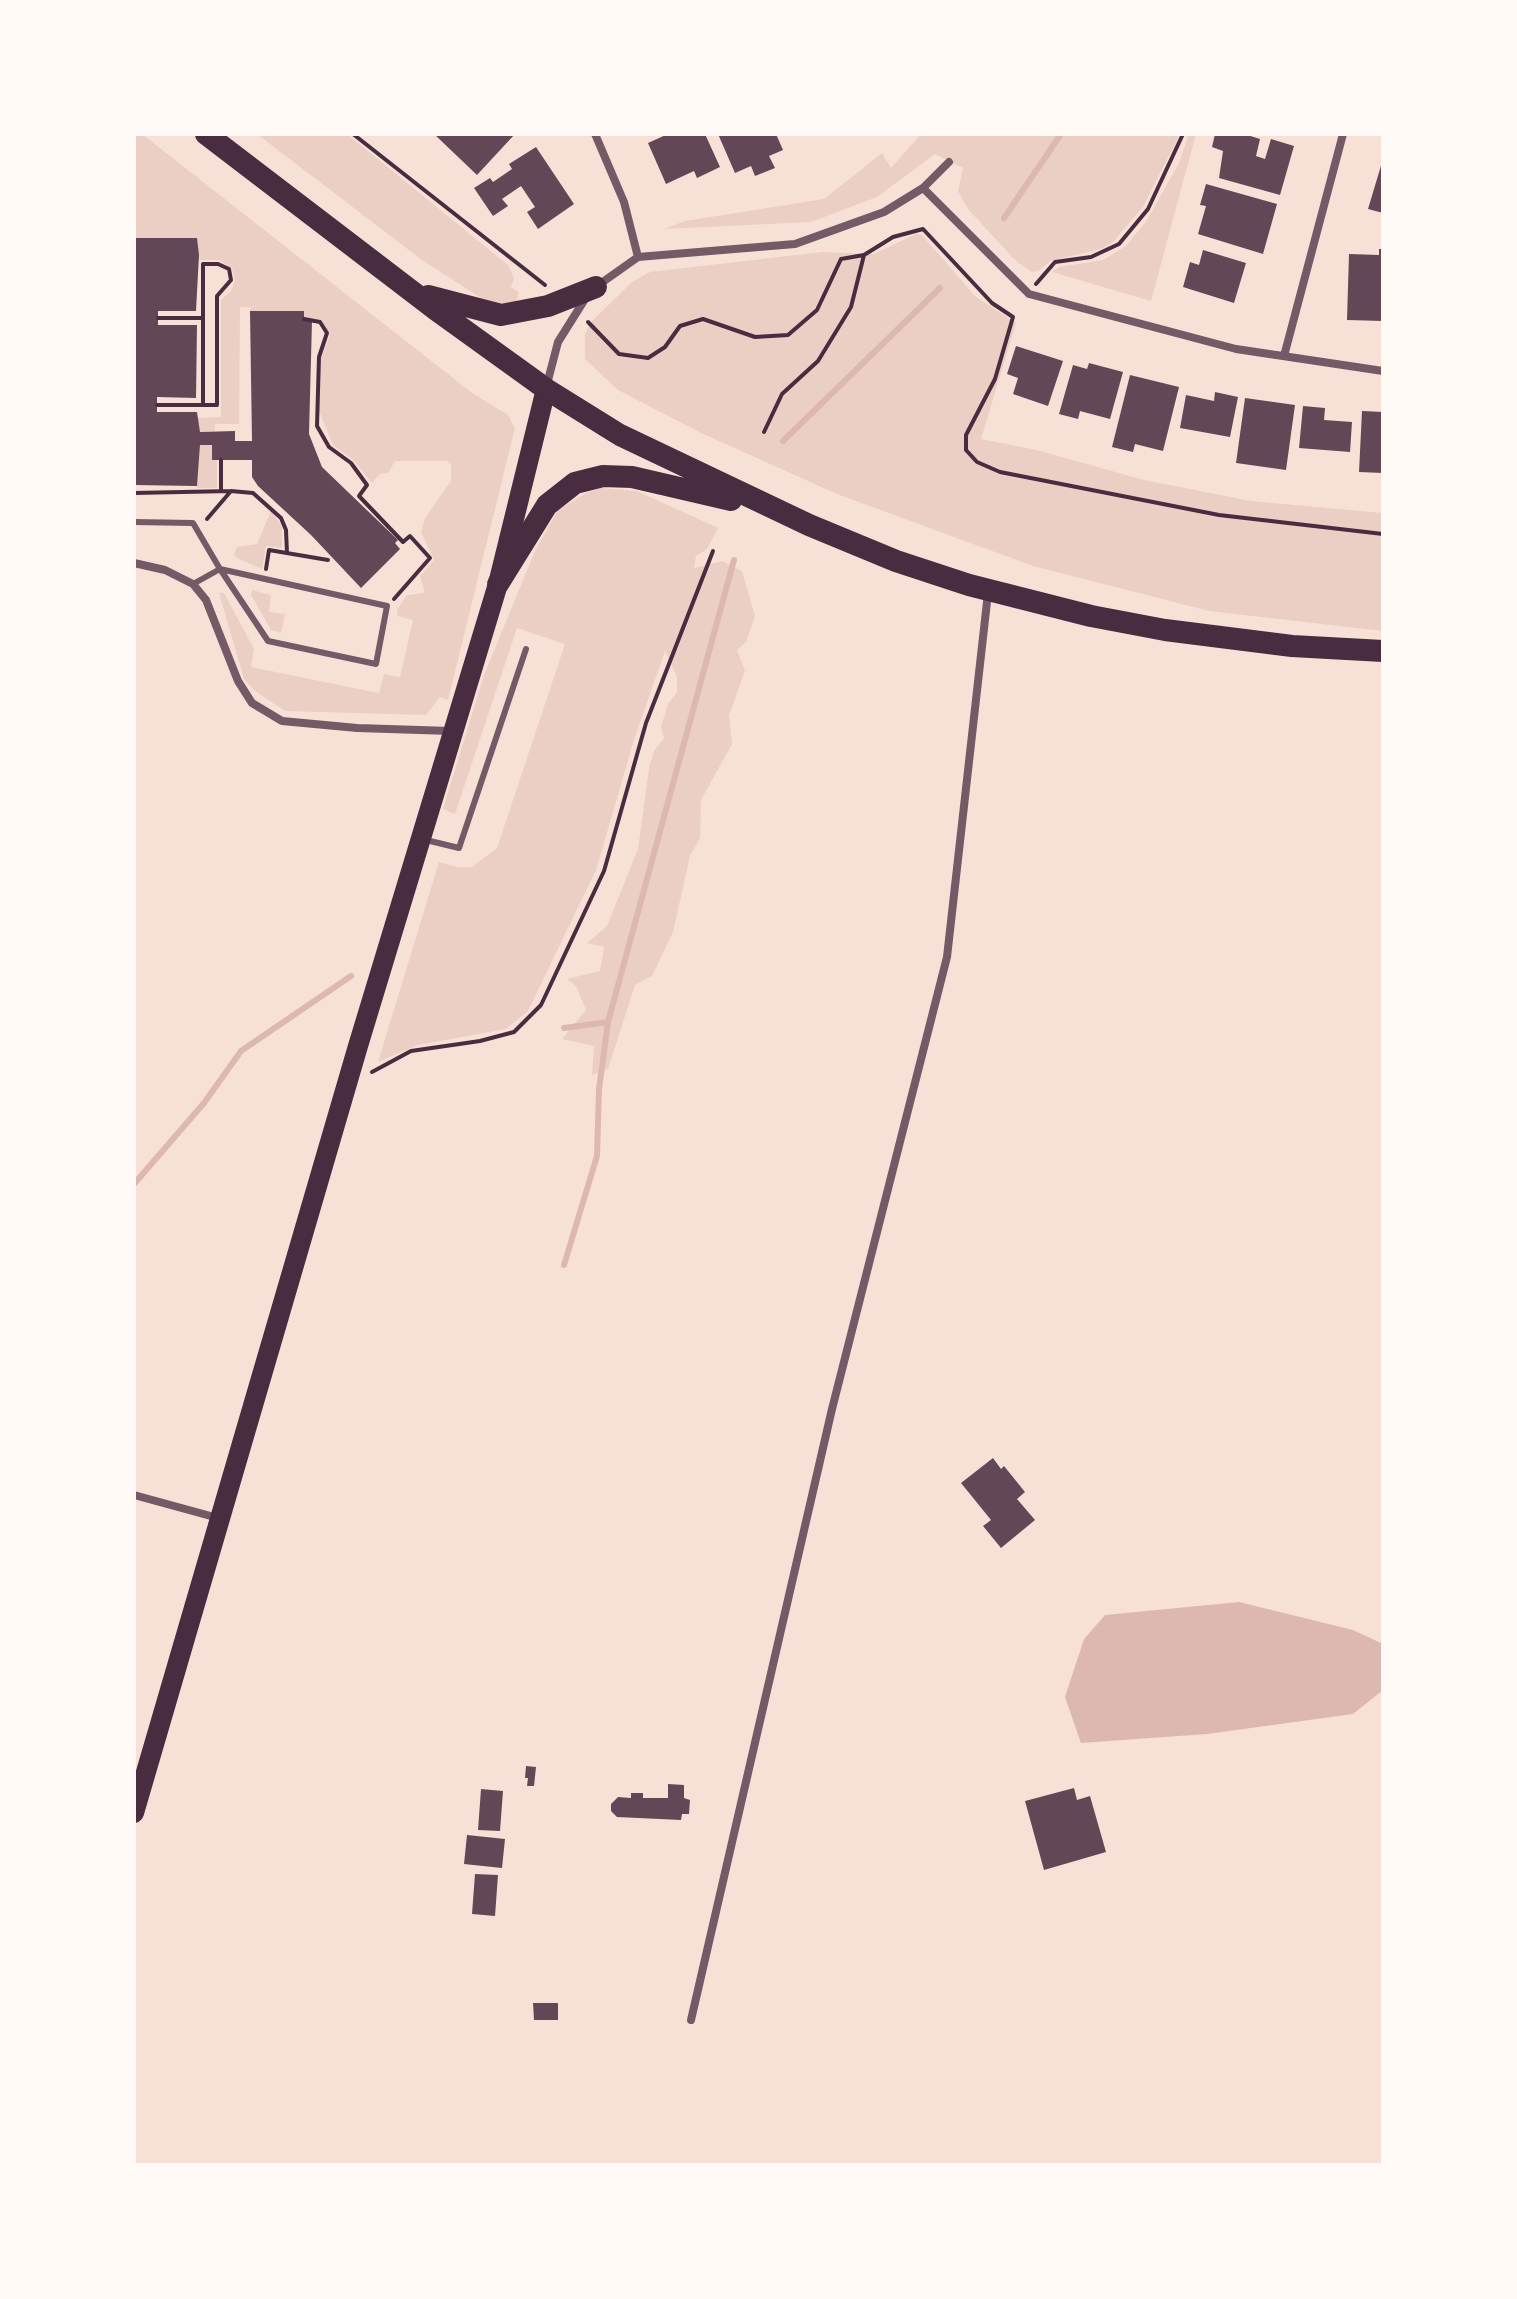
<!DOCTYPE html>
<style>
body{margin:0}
#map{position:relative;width:1517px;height:2299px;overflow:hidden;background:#f7e1d7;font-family:"Playfair Display",serif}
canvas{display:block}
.frame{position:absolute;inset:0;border:136px solid #fffaf5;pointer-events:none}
</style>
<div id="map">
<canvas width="1517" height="2299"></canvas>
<div class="frame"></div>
</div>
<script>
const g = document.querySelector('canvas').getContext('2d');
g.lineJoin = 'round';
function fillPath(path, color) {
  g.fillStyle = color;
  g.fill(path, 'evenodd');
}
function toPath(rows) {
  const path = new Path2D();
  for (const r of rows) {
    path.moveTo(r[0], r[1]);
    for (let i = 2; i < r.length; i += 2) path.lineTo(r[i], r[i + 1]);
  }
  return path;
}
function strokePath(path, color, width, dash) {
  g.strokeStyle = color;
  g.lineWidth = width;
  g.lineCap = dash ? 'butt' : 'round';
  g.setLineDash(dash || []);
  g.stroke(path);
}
const green = toPath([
 [134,134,142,134,472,393,508,415,515,428,448,700,440,697,426,715,285,711,255,691,244,679,219,593,224,593,254,649,251,667,379,693,384,674,400,677,413,620,397,616,397,610,407,595,425,593,420,576,434,560,421,532,425,518,451,481,451,465,447,461,395,461,388,473,380,474,372,483,353,460,333,445,319,411,320,362,330,334,321,320,304,317,304,311,250,311,251,307,240,307,239,424,215,424,215,431,200,432,197,418,221,417,221,300,231,291,235,280,232,269,219,260,199,260,196,238,134,238],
 [257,134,347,134,508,265,514,278,511,287,519,292,515,305,501,305,481,298,422,260],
 [921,134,1180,134,1143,207,1113,242,1101,249,1050,261,1039,271,1031,272,1014,259,968,209,958,191,963,168,935,154,877,197,811,222,664,229,685,221,824,199,882,153,891,168],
 [1189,134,1196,134,1151,301,1052,272,1059,267,1103,260,1126,246,1147,220,1179,163],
 [916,234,922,235,975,296,1016,323,981,439,1037,450,1144,480,1251,501,1383,513,1383,631,1209,611,1033,566,837,494,701,433,618,390,585,359,585,334,591,322,632,282,650,272,822,252,874,254],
 [200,445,212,445,212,460,217,460,217,488,197,488],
 [601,488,637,491,718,528,707,549,696,556,694,568,722,561,742,571,755,616,746,642,737,650,745,671,729,715,732,744,701,800,700,838,690,856,673,932,652,976,635,985,608,1069,592,1075,594,1046,562,1039,586,1010,576,986,567,979,600,971,604,947,587,943,607,926,638,849,649,768,654,751,664,738,661,727,668,704,677,692,677,677,665,651,634,740,596,870,528,1011,506,1029,418,1045,378,1062,439,862,457,867,472,867,497,848,565,644,517,628,455,814,443,809,484,675,535,551,558,510,588,492],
 [271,511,282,526,282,548,266,546,262,569,237,558,234,554,237,547,257,544],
 [252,590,271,595,269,612,285,614,281,633,271,630,251,595]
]);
const water = toPath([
 [1239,1602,1353,1630,1383,1644,1383,1690,1353,1714,1207,1734,1081,1743,1065,1697,1084,1639,1105,1615]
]);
const stream = toPath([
 [1004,218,1061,134],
 [783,441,940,288],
 [564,1028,608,1022],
 [134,1184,204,1103,241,1051,351,976],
 [564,1265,597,1156,599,1089,608,1022,734,560]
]);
const building = toPath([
 [434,134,515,134,477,175],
 [668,134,705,134,720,167,697,178,694,171,666,184,648,143],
 [718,134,776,134,783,150,769,156,775,168,755,176,751,166,735,173],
 [1215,134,1244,134,1260,139,1256,156,1265,159,1271,139,1294,146,1280,195,1219,178,1223,151,1212,147],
 [536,147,574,204,538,229,527,212,535,207,521,186,502,199,508,206,493,216,474,188,490,178,493,182,512,169,509,164],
 [1383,159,1383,213,1368,209],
 [1206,184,1277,204,1263,254,1198,234,1206,206,1200,205],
 [134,238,197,238,199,255,196,311,158,311,158,325,197,325,196,398,157,397,157,412,197,412,200,432,235,431,235,441,252,441,250,311,304,311,304,321,312,321,309,434,322,467,398,540,395,543,400,549,361,588,311,535,258,486,252,477,252,460,212,460,212,445,200,445,197,486,134,485],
 [1379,249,1383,249,1383,321,1347,320,1349,254,1379,255],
 [1203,250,1246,263,1234,303,1183,287,1190,262,1199,265],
 [1016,346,1063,361,1048,406,1013,394,1018,378,1007,374],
 [1089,363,1123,372,1110,419,1080,411,1078,419,1059,414,1073,365,1087,369],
 [1130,375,1179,387,1163,451,1135,444,1133,452,1112,447],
 [1215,392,1238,397,1230,437,1180,428,1186,395,1214,401],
 [1245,398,1295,405,1286,470,1236,463],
 [1303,406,1325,408,1324,420,1352,422,1350,452,1299,448],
 [1362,411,1383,412,1383,473,1359,472],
 [993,1458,1001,1469,1004,1466,1025,1492,1017,1499,1035,1520,1001,1548,983,1526,991,1520,961,1483],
 [526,1766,536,1767,534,1786,527,1786,528,1778,525,1778],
 [668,1784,684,1785,684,1798,690,1800,689,1814,682,1814,681,1820,617,1817,611,1811,611,1804,618,1797,631,1798,631,1793,643,1793,643,1798,668,1798],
 [1074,1788,1077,1800,1090,1796,1106,1852,1044,1870,1025,1801],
 [481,1789,503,1791,500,1831,478,1830],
 [467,1835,505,1839,502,1868,464,1864],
 [475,1874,498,1875,495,1916,472,1914],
 [533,2003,558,2003,558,2020,534,2020]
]);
const path = toPath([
 [353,134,545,285],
 [1036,284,1055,262,1091,257,1119,244,1148,209,1183,134],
 [158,318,203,318],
 [304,319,320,322,327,333,319,357,317,426,329,447,351,463,367,485,359,496,403,542,410,536,430,558,394,599],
 [588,322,619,354,648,358,665,347,680,326,703,319,755,337,788,335,817,310,841,259,864,255,893,237,923,229,992,303,1013,317,995,379,966,435,966,450,977,462,1000,472,1219,515,1383,534],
 [157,405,217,405,217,296,231,280,229,269,218,264,203,264,203,405],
 [764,432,782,394,818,361,851,307,864,255],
 [221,460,221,491],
 [231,491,253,493,281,518,286,530,287,553],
 [134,493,231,491,207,519],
 [266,569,269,550,328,560],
 [372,1072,411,1051,480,1041,514,1032,541,1005,604,871,646,723,713,551]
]);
const service = toPath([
 [134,522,193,523,220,569,268,641,376,664,387,606,220,569,193,584],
 [426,840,459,848,526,649]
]);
const minor = toPath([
 [595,134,624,202,638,257],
 [923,188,1029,294,1236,349,1383,371],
 [597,286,638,257,795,244,884,212,923,188,949,162],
 [1284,356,1343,134],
 [546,388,558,342,585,299],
 [134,563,165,570,193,584,206,600,238,681,252,703,282,721,357,728,451,731],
 [134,1495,218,1518],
 [691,2020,832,1409,947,957,988,593]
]);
const primary = toPath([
 [134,1813,358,1046,498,584,546,389]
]);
const trunk = toPath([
 [206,134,435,309,546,389,620,435,809,525,896,561,969,585,1091,616,1165,630,1292,646,1383,651],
 [428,296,501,315,548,306,596,287],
 [498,584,547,505,575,483,603,476,632,477,731,500]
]);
fillPath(green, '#ebcfc5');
fillPath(water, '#dcb8b0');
strokePath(stream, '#dcb8b0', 6);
fillPath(building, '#644757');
strokePath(path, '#4a2c40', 4);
strokePath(service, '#755966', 6);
strokePath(minor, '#755966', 8);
strokePath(primary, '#4a2c40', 20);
strokePath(trunk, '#4a2c40', 22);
</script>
